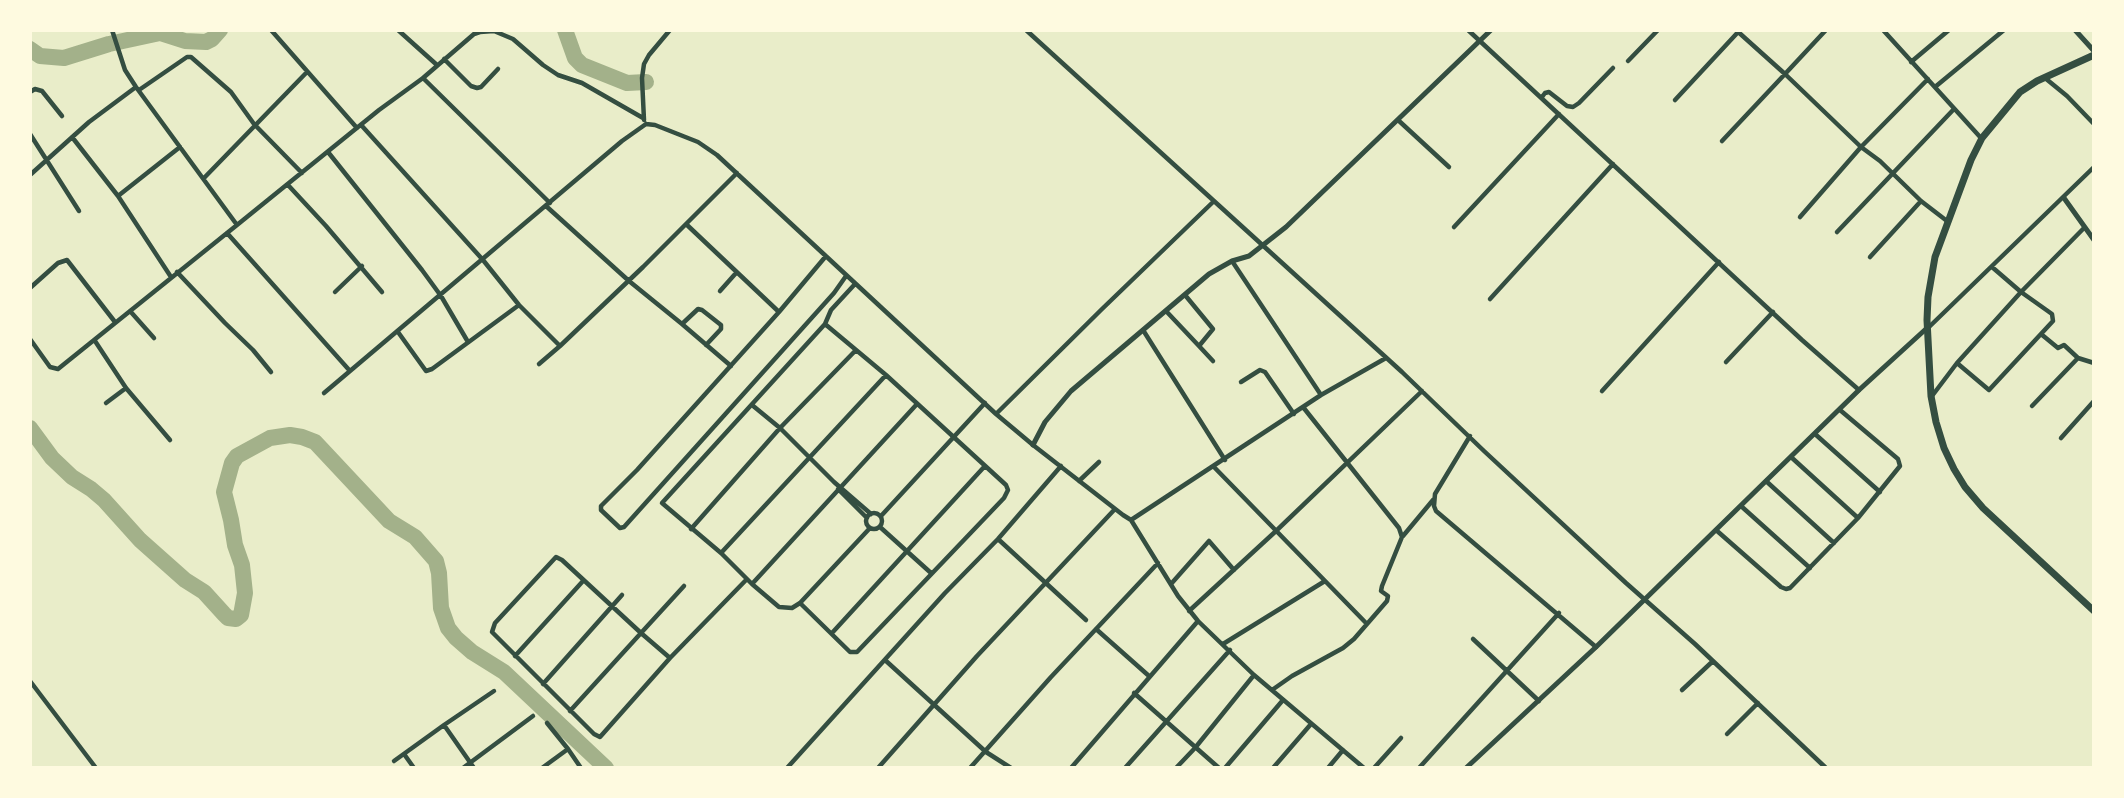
<!DOCTYPE html>
<style>
body{margin:0}
#map{position:relative;width:2124px;height:798px;overflow:hidden;background:#e9edc9;font-family:"Space Grotesk",sans-serif}
canvas{display:block}
.frame{position:absolute;inset:0;border:32px solid #fefae0;pointer-events:none}
</style>
<div id="map">
<canvas width="2124" height="798"></canvas>
<div class="frame"></div>
</div>
<script>
const g = document.querySelector('canvas').getContext('2d');
g.lineJoin = 'round';
function toPath(rows) {
  const path = new Path2D();
  for (const r of rows) {
    if (r.length === 3) {
      path.moveTo(r[0] + r[2], r[1]);
      path.arc(r[0], r[1], r[2], 0, 2 * Math.PI);
      continue;
    }
    path.moveTo(r[0], r[1]);
    for (let i = 2; i < r.length; i += 2) path.lineTo(r[i], r[i + 1]);
  }
  return path;
}
function strokePath(path, color, width, dash) {
  g.strokeStyle = color;
  g.lineWidth = width;
  g.lineCap = dash ? 'butt' : 'round';
  g.setLineDash(dash || []);
  g.stroke(path);
}
const river = toPath([
 [565,30,575,58,582,65,627,83,646,82],
 [30,49,40,56,64,58,109,44,160,33,185,41,206,42,212,39,220,30],
 [30,428,52,458,72,477,91,489,104,500,140,540,185,580,204,592,224,614,228,618,236,619,241,615,245,593,242,565,235,545,231,520,224,492,232,463,237,456,270,438,290,435,302,437,315,442,389,521,415,537,436,561,439,573,441,608,448,628,456,638,472,652,504,672,606,768]
]);
const minor = toPath([
 [112,30,125,70,136,87,237,225,379,110,423,78,550,203],
 [271,30,357,128],
 [398,30,437,65],
 [1026,30,1402,372,1484,451,1626,583,1695,644,1826,768],
 [1468,30,1802,340,1859,390],
 [1826,30,1785,74,1861,147,1880,161,1921,201,1947,221],
 [1883,30,1981,138],
 [444,59,471,86,477,88,481,87,498,69],
 [1628,61,1658,30],
 [1911,62,1949,30],
 [423,78,474,34,480,32,494,31,513,39,543,65,558,75,582,83,643,118],
 [2045,78,2067,96,2094,124],
 [1935,87,2004,30],
 [139,90,187,57,191,57,231,92,254,124,302,173],
 [30,92,35,89,42,91,62,116],
 [1542,97,1545,93,1549,92,1567,106,1573,107,1579,103,1613,68],
 [1675,100,1740,30],
 [644,120,642,78,644,64,649,55,670,30],
 [1398,120,1449,167],
 [646,124,655,125,698,142,717,155,996,414,1033,445,1123,515,1131,520,1178,596,1198,621,1254,675,1364,768],
 [362,126,483,260,519,305,560,346,643,267,737,173],
 [30,134,79,211],
 [72,137,118,196],
 [1722,141,1785,74,1736,30],
 [328,152,422,270,441,296,468,342],
 [30,175,89,122,136,87],
 [204,178,307,72],
 [288,185,326,226,382,292],
 [546,206,629,281,682,324,698,309,702,310,721,325,721,329,706,345],
 [1800,217,1861,147,1928,79],
 [686,224,779,312],
 [1454,227,1559,114],
 [1837,232,1954,109],
 [227,233,350,371],
 [826,256,779,312,637,470,601,506,601,510,620,528,624,527,834,293,846,276],
 [1870,257,1921,201],
 [1232,261,1321,395],
 [177,272,225,323,253,350,271,372],
 [171,277,118,196,180,147],
 [30,288,58,263,67,260,115,322],
 [720,291,736,273],
 [335,292,362,266],
 [1490,299,1613,164],
 [130,311,154,338],
 [1166,311,1199,346,1213,329,1185,295],
 [682,324,731,366],
 [1928,328,2094,167],
 [1143,330,1225,460],
 [398,332,426,371,432,369,519,305],
 [2041,334,2058,348,2064,345,2078,358,2094,363],
 [30,339,50,367,58,369,237,225],
 [95,341,126,388,170,440],
 [1199,346,1213,361],
 [1726,362,1773,312],
 [1957,363,1989,390,2053,321,2052,314,2021,292,1992,267],
 [539,364,560,346],
 [1241,382,1260,370,1265,372,1294,414],
 [1602,391,1719,262],
 [324,393,622,141,646,124],
 [1932,396,1957,363,2021,292,2084,228],
 [106,403,126,388],
 [752,405,780,428,834,482,871,514],
 [2032,406,2078,358],
 [996,414,1101,310,1213,202],
 [1815,434,1880,492],
 [1470,436,1435,494,1434,506,1436,511,1596,647],
 [2061,438,2094,401],
 [1791,457,1858,518],
 [1214,467,1367,624],
 [1079,481,1099,462],
 [1766,481,1834,543],
 [838,489,867,518],
 [1741,506,1810,568],
 [874,521,8],
 [881,516,985,403],
 [1131,520,1321,395,1386,358],
 [880,527,931,573],
 [870,528,800,603,792,608,779,607,752,584,917,404],
 [691,529,780,428,856,350],
 [1716,530,1781,587,1786,589,1790,588,1858,518,1900,466,1898,459,1840,410],
 [1403,536,1433,500],
 [998,539,1086,620],
 [721,553,886,375],
 [752,584,721,553,662,503,825,324],
 [1171,584,1209,541,1234,570],
 [684,586,641,633,562,560,556,557,495,623,492,632,594,734,600,737,670,658,747,579],
 [800,603,850,652,857,652,1004,498,1008,490,1006,485,886,375,825,324,831,310,855,284],
 [1189,611,1276,531,1422,391],
 [1096,629,1149,676],
 [832,633,984,467],
 [1473,639,1539,701],
 [1223,644,1325,581],
 [515,656,583,581],
 [885,660,986,752,1011,768],
 [30,681,96,768],
 [543,684,622,595],
 [1272,690,1292,676,1343,648,1354,639,1387,601,1388,596,1381,591,1382,586,1402,537,1399,528,1303,407],
 [1682,690,1713,661],
 [1134,693,1219,768],
 [570,711,641,633,670,658],
 [547,723,568,749],
 [444,725,494,691],
 [1727,734,1758,703],
 [404,754,414,768],
 [394,761,444,725,474,768],
 [463,768,533,716],
 [542,768,568,749,581,768],
 [787,768,945,593,998,539,1061,466],
 [878,768,977,656,1115,509],
 [970,768,1051,677,1158,563],
 [1071,768,1198,621],
 [1125,768,1230,650],
 [1176,768,1195,748,1254,675],
 [1225,768,1283,700],
 [1273,768,1311,724],
 [1328,768,1343,750],
 [1374,768,1401,738],
 [1419,768,1559,613]
]);
const tertiary = toPath([
 [2075,30,2094,51],
 [2064,198,2094,240],
 [1033,445,1045,422,1071,391,1209,274,1232,261,1249,256,1286,227,1491,30],
 [1466,768,1596,647,1859,390,1927,328]
]);
const trunk = toPath([
 [2094,55,2037,81,2020,92,1982,138,1971,160,1935,257,1928,297,1927,320,1931,396,1936,422,1944,448,1954,469,1965,487,1983,508,2094,611]
]);
strokePath(river, '#a3b18a', 16);
strokePath(minor, '#344e41', 4.5);
strokePath(tertiary, '#344e41', 5);
strokePath(trunk, '#344e41', 7);
</script>
